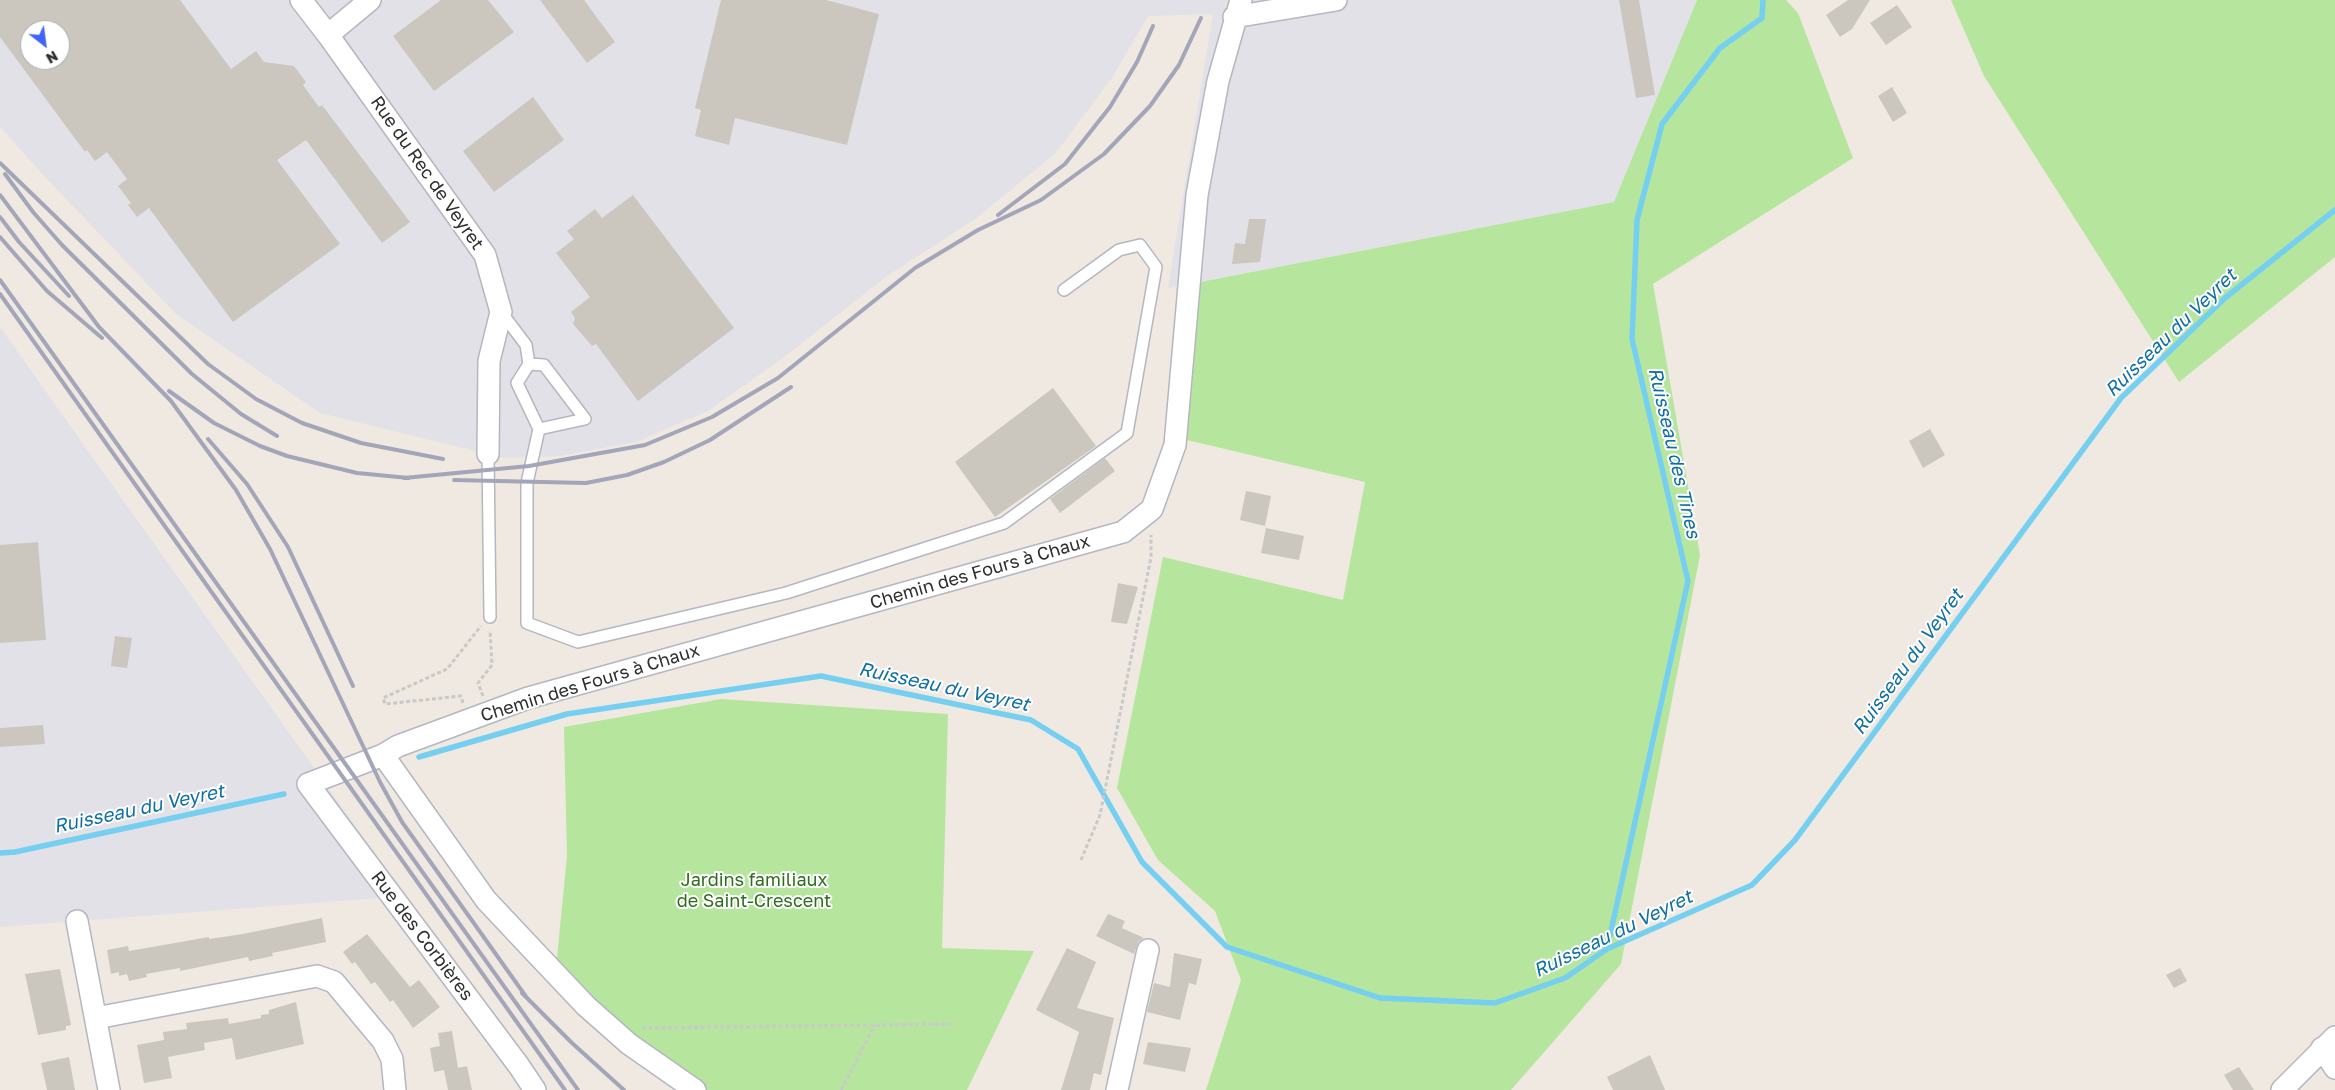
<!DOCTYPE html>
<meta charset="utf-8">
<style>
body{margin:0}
#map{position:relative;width:2335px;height:1090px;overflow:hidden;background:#efe9e1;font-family:"Golos Text",sans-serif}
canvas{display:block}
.north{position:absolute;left:20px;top:20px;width:50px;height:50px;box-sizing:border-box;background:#fff;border:1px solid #ababab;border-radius:50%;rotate:150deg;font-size:14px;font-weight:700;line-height:20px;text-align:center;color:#2e2e2e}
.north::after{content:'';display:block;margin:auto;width:18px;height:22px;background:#4264fb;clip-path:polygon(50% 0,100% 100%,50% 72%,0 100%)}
</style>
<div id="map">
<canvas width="2335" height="1090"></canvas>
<div class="north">N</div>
</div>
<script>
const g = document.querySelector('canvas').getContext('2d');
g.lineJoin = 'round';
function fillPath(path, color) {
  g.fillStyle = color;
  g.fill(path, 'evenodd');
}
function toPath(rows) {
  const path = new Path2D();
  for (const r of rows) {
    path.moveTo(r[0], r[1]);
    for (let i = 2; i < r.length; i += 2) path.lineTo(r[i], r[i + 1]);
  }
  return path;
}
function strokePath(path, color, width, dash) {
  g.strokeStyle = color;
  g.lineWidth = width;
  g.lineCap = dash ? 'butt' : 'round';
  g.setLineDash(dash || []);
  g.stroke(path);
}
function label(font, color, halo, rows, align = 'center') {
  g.font = font + ' "Golos Text",sans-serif';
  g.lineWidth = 4;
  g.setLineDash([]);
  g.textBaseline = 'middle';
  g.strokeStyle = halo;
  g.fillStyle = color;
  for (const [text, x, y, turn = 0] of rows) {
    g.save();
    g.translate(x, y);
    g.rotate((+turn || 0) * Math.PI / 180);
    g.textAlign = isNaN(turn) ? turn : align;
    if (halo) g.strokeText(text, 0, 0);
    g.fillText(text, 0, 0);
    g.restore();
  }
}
const industrial = toPath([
 [0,0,1697,0,1614,202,1168,288,1213,14,1148,16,1112,78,1055,154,975,219,887,276,783,358,708,411,636,442,559,456,504,458,320,413,176,314,44,176,0,127],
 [30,30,60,30,60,60,30,60],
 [0,327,405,896,0,927]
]);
const green = toPath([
 [1697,0,1786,0,1798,13,1853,158,1653,284,1700,555,1621,964,1511,1090,1206,1090,1241,980,1215,911,1158,860,1117,788,1163,557,1343,600,1365,482,1187,440,1195,283,1614,202],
 [1951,0,2335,0,2335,257,2179,382,1984,76],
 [721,699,948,714,942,948,1034,951,967,1090,706,1090,624,1029,556,968,567,856,564,727]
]);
const stream = toPath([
 [419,757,567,714,821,676,1031,720,1078,749,1142,862,1227,947,1380,998,1495,1003,1565,978,1607,949,1752,885,1795,840,2121,398,2225,298,2335,210],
 [0,853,15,852,284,794],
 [1607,949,1688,581,1632,339,1637,220,1662,124,1720,48,1762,18,1763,0]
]);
const building = toPath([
 [0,0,180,0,231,69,256,51,264,62,294,66,306,82,303,85,319,107,322,105,410,222,382,243,306,140,277,160,340,244,233,322,149,208,137,217,128,205,131,203,118,186,127,179,107,152,95,161,87,150,85,152,0,37],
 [30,30,60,30,60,60,30,60],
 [441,0,488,0,514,32,434,91,393,36],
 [540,0,584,0,615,42,587,63],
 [721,0,826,0,879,14,847,145,735,118,729,145,695,136,701,110,695,108],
 [1619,0,1639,0,1655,95,1636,98],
 [1848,0,1870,0,1852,29,1840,37,1826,15],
 [1897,5,1912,27,1886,45,1870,23],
 [1892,87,1907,113,1893,122,1878,96],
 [533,97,564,140,494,192,463,151],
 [633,195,734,328,638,401,596,344,592,346,573,324,575,318,571,312,590,297,556,253,574,239,567,231,595,209,602,218],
 [1249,219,1266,219,1260,262,1232,264,1235,243,1245,244],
 [1053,388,1096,446,995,517,955,462],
 [1930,429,1945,455,1923,468,1909,441],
 [1105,458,1115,471,1060,513,1050,499],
 [1246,491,1271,496,1265,526,1240,520],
 [1266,528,1304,536,1299,560,1261,553],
 [38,542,46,640,0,643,0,545],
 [1118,583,1138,587,1127,624,1111,622],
 [115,636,132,638,127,668,111,666],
 [43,725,45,744,0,747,0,728],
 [1108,914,1125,921,1122,928,1144,938,1138,942,1134,954,1096,936],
 [322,918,326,942,272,953,273,956,249,961,248,957,180,971,180,968,146,974,147,977,129,981,127,974,119,976,119,972,111,974,107,950,128,946,129,951,209,937,209,939,243,934],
 [367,934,410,987,419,980,440,1007,413,1028,393,1000,390,1002,375,982,371,984,355,962,352,964,343,952],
 [1067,948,1096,962,1077,1008,1114,1018,1101,1075,1094,1073,1090,1090,1061,1090,1079,1032,1036,1010],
 [1174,953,1202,959,1196,985,1189,983,1180,1020,1147,1012,1154,983,1170,987],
 [2180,968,2187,981,2174,988,2166,975],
 [60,969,71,1025,66,1026,66,1030,38,1035,25,974],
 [296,1002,304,1044,236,1060,232,1038,204,1043,205,1050,168,1057,172,1078,144,1083,137,1045,164,1040,163,1032,187,1029,186,1023,228,1018,229,1024,261,1018,261,1015,269,1014,269,1010],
 [452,1031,458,1068,467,1066,472,1090,448,1090,444,1070,434,1072,430,1048,440,1046,438,1033],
 [1148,1042,1191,1048,1185,1072,1143,1064],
 [1650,1055,1665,1090,1613,1090,1607,1077],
 [69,1057,75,1090,47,1090,41,1063],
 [2239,1067,2254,1090,2233,1090,2224,1075]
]);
const path = toPath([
 [483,696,478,683,492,665,490,630],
 [463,703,461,696,385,704,383,698,447,669,481,626],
 [1081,860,1100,815,1151,557,1151,535],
 [642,1028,952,1024],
 [841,1090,875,1025]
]);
const service = toPath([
 [501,312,526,345,529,364,517,383,539,429,585,419,544,365,529,364],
 [539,429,527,483,527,623,578,642,786,593,1004,523,1127,433,1156,267,1140,245,1119,250,1064,290],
 [488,454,490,617]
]);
const minor = toPath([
 [301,0,328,35,485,255,501,312,489,361,488,454],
 [1234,17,1336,0],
 [328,35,370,0],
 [383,755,486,900,533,950,586,1006,629,1044,695,1090],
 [77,921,109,1090],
 [96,1018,317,976,334,982,383,1041,392,1059,395,1090],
 [2322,1048,2335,1068],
 [535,1090,519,1066,308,784,383,755,398,746,528,698,1123,532,1152,509,1175,445,1197,195,1218,81,1241,0],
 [1117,1090,1148,950],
 [2282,1090,2335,1037]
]);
const rail = toPath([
 [0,163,208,364,256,399,302,423,361,443,443,459],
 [5,174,33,212,62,245,192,374,241,414,277,436],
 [0,195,99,327,171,401,236,490,270,549,380,782,402,822,527,998],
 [998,215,1065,164,1110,107,1137,62,1153,26],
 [0,217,19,242,69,296],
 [0,237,47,291,102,338],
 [0,280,578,1090],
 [0,294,565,1090],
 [169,391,214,423,260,446,287,456,357,473,409,478],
 [208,439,247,484,288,547,353,686],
 [404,478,529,466,645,445,712,417,778,378,915,268,978,230,1041,200,1104,154,1150,106,1179,65,1201,18],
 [454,480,586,483,627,475,664,462,710,440,791,387],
 [522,993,572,1043,624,1090]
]);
const streetNames = [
 ["Rue du Rec de Veyret",427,173,55],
 ["Chemin des Fours à Chaux",980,572,-16],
 ["Chemin des Fours à Chaux",590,683,-17],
 ["Rue des Corbières",422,936,53]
];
const parkNames = [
 ["Jardins familiaux",754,880],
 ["de Saint-Crescent",754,901]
];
const waterNames = [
 ["Ruisseau du Veyret",2171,333,-44],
 ["Ruisseau des Tines",1674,453,77],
 ["Ruisseau du Veyret",1908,662,-54],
 ["Ruisseau du Veyret",944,687,12],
 ["Ruisseau du Veyret",139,809,-12],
 ["Ruisseau du Veyret",1613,934,-26]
];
fillPath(industrial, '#e3e1e8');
fillPath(green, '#b6e59e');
strokePath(stream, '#75cff0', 5.5);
fillPath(building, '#cbc7bf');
strokePath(service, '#b4b7c1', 14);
strokePath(minor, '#b4b7c1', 24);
strokePath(path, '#c9c9c9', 3, [4, 2.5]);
strokePath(service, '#fff', 11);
strokePath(minor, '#fff', 21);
strokePath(rail, '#a3a6b8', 4);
label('18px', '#2e2e2e', '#fff', streetNames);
label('18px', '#2c6e1b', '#fff', parkNames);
label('italic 19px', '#0d6fa3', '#fff', waterNames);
</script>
